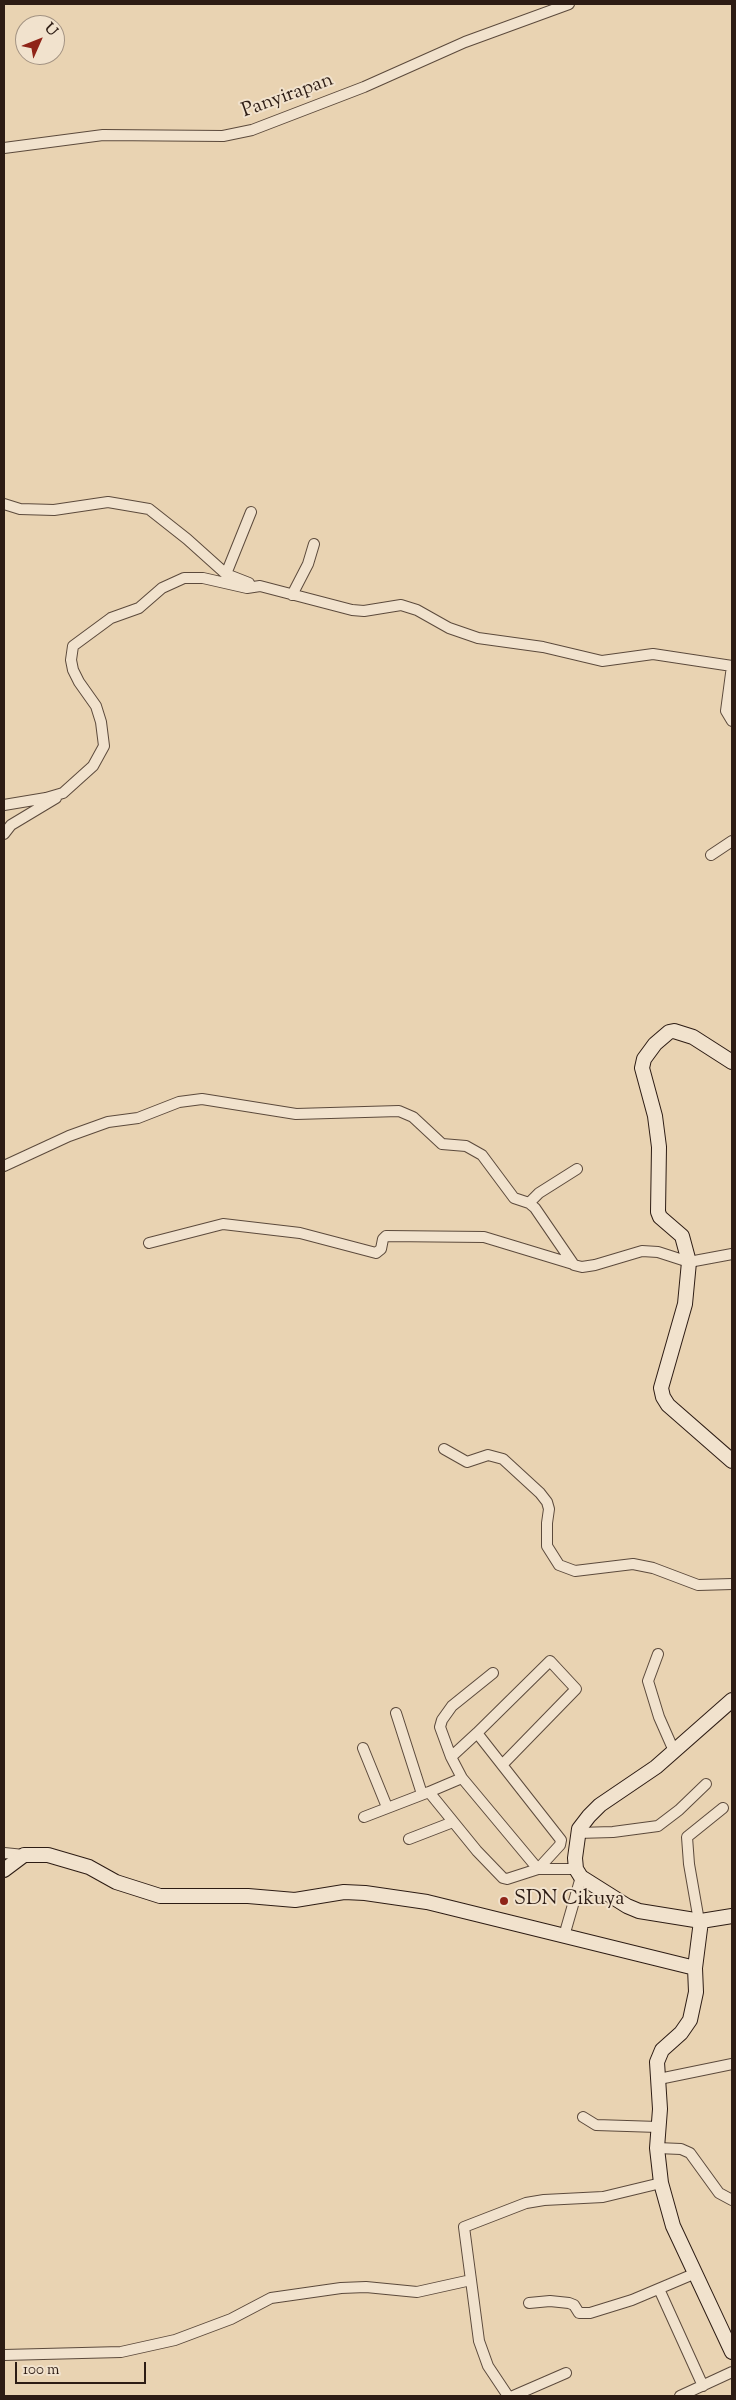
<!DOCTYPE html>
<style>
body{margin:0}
#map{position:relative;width:736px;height:2400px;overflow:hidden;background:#e9d3b2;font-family:"Sorts Mill Goudy",serif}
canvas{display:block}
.frame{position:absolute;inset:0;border:5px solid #2d1c14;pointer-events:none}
.north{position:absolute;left:15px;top:15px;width:50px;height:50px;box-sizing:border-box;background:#f1e2cd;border:1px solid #a39383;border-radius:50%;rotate:46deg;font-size:14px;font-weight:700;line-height:20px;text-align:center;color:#2d1c14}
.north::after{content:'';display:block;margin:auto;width:18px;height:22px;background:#8f2418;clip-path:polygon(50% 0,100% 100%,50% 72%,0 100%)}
.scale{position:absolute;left:15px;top:2362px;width:131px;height:22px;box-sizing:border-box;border:2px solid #2d1c14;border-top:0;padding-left:6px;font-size:15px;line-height:18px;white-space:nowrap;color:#2d1c14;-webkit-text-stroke:4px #f1e2cd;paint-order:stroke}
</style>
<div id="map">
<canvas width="736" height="2400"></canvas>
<div class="frame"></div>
<div class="north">U</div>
<div class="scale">100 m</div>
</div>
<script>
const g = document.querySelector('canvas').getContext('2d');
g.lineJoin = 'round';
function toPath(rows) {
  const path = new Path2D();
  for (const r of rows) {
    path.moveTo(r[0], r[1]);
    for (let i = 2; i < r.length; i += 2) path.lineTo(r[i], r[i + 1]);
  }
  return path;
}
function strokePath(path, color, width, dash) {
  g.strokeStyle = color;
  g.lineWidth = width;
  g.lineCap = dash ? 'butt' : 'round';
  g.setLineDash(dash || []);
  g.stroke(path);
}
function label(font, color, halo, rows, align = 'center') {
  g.font = font + ' "Sorts Mill Goudy",serif';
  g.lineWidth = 4;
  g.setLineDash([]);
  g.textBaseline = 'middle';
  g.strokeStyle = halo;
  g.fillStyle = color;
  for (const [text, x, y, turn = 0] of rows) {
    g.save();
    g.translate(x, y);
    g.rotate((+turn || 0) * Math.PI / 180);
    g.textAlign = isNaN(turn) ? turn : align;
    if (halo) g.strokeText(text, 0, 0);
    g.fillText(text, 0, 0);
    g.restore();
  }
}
const street = toPath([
 [4,148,103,135,223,136,252,130,364,87,465,42,569,4],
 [4,504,20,509,54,510,108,502,149,509,187,539,226,574,249,583],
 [226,574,251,512],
 [292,595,308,564,314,544],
 [732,666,726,711,732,721],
 [4,805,46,798,63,793,93,766,104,746,101,722,96,706,79,682,73,670,71,660,73,646,111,618,139,608,162,588,184,578,203,578,247,588,260,586,352,610,364,611,401,605,417,610,449,628,478,638,543,647,602,661,653,654,732,666],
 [4,834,11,825,56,798],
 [711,855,732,841],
 [4,1166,69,1136,108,1122,138,1118,179,1102,202,1099,296,1114,399,1111,413,1117,442,1144,466,1146,482,1155,514,1198,529,1203,535,1208,574,1265,582,1267,595,1265,642,1251,658,1252,689,1262,732,1254],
 [529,1203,539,1193,577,1169],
 [149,1243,223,1224,300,1233,376,1253,381,1249,383,1239,386,1236,484,1237,573,1264],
 [444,1449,467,1462,488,1455,503,1459,540,1493,547,1502,549,1509,547,1523,547,1546,559,1565,575,1571,633,1564,653,1568,698,1585,732,1584],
 [658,1654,648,1681,659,1717,674,1751],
 [396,1713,422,1794],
 [363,1748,387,1807],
 [451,1757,477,1733],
 [462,1778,451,1757,440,1727,442,1720,452,1706,493,1673],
 [429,1792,462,1778,538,1869,560,1845,561,1840,477,1733,550,1661,576,1689,502,1765],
 [364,1817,429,1792,477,1851,503,1878,507,1879,538,1869,576,1869],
 [577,1833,613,1832,658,1826,679,1810,706,1784],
 [409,1839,453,1822],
 [4,1853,24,1855],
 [699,1921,689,1864,687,1837,723,1808],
 [564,1936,581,1877],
 [659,2079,732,2064],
 [583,2117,596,2125,658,2127],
 [657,2148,681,2149,690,2153,719,2193,732,2200],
 [659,2289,703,2386],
 [529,2303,550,2301,569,2303,574,2305,579,2313,590,2313,632,2300,696,2273],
 [4,2355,121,2352,175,2340,231,2319,271,2298,341,2288,366,2287,417,2292,471,2280],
 [508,2396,488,2366,479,2341,464,2227,526,2203,544,2200,603,2197,661,2183],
 [513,2396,566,2373],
 [680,2396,732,2372]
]);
const secondary = toPath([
 [732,1062,693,1037,674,1031,669,1032,655,1044,644,1059,642,1068,655,1116,659,1147,658,1212,660,1217,682,1236,689,1262,685,1304,661,1388,663,1397,668,1405,732,1461],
 [732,1700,656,1767,600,1805,589,1816,579,1829,575,1858,576,1869,581,1877,627,1906,639,1911,701,1921,732,1916],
 [4,1870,24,1855,48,1855,89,1867,116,1882,160,1896,248,1896,295,1900,344,1892,365,1893,427,1902,695,1968],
 [701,1921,695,1968,696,1992,690,2020,681,2033,662,2050,657,2062,660,2109,657,2148,661,2183,673,2226,732,2352]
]);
const markers = [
 [504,1901,5,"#8f2418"]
];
const streetNames = [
 ["Panyirapan",288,97,-20]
];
const poiNames = [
 ["SDN Cikuya",514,1901]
];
strokePath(street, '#5c4a3c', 12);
strokePath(secondary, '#2d1c14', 16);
strokePath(street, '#f1e2cd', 10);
strokePath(secondary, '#f1e2cd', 14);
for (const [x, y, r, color] of markers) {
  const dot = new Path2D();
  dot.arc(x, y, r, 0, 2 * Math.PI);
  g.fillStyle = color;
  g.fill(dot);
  strokePath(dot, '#f1e2cd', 2);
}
label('20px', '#2d1c14', '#f1e2cd', streetNames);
label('20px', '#2d1c14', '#f1e2cd', poiNames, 'left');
</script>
